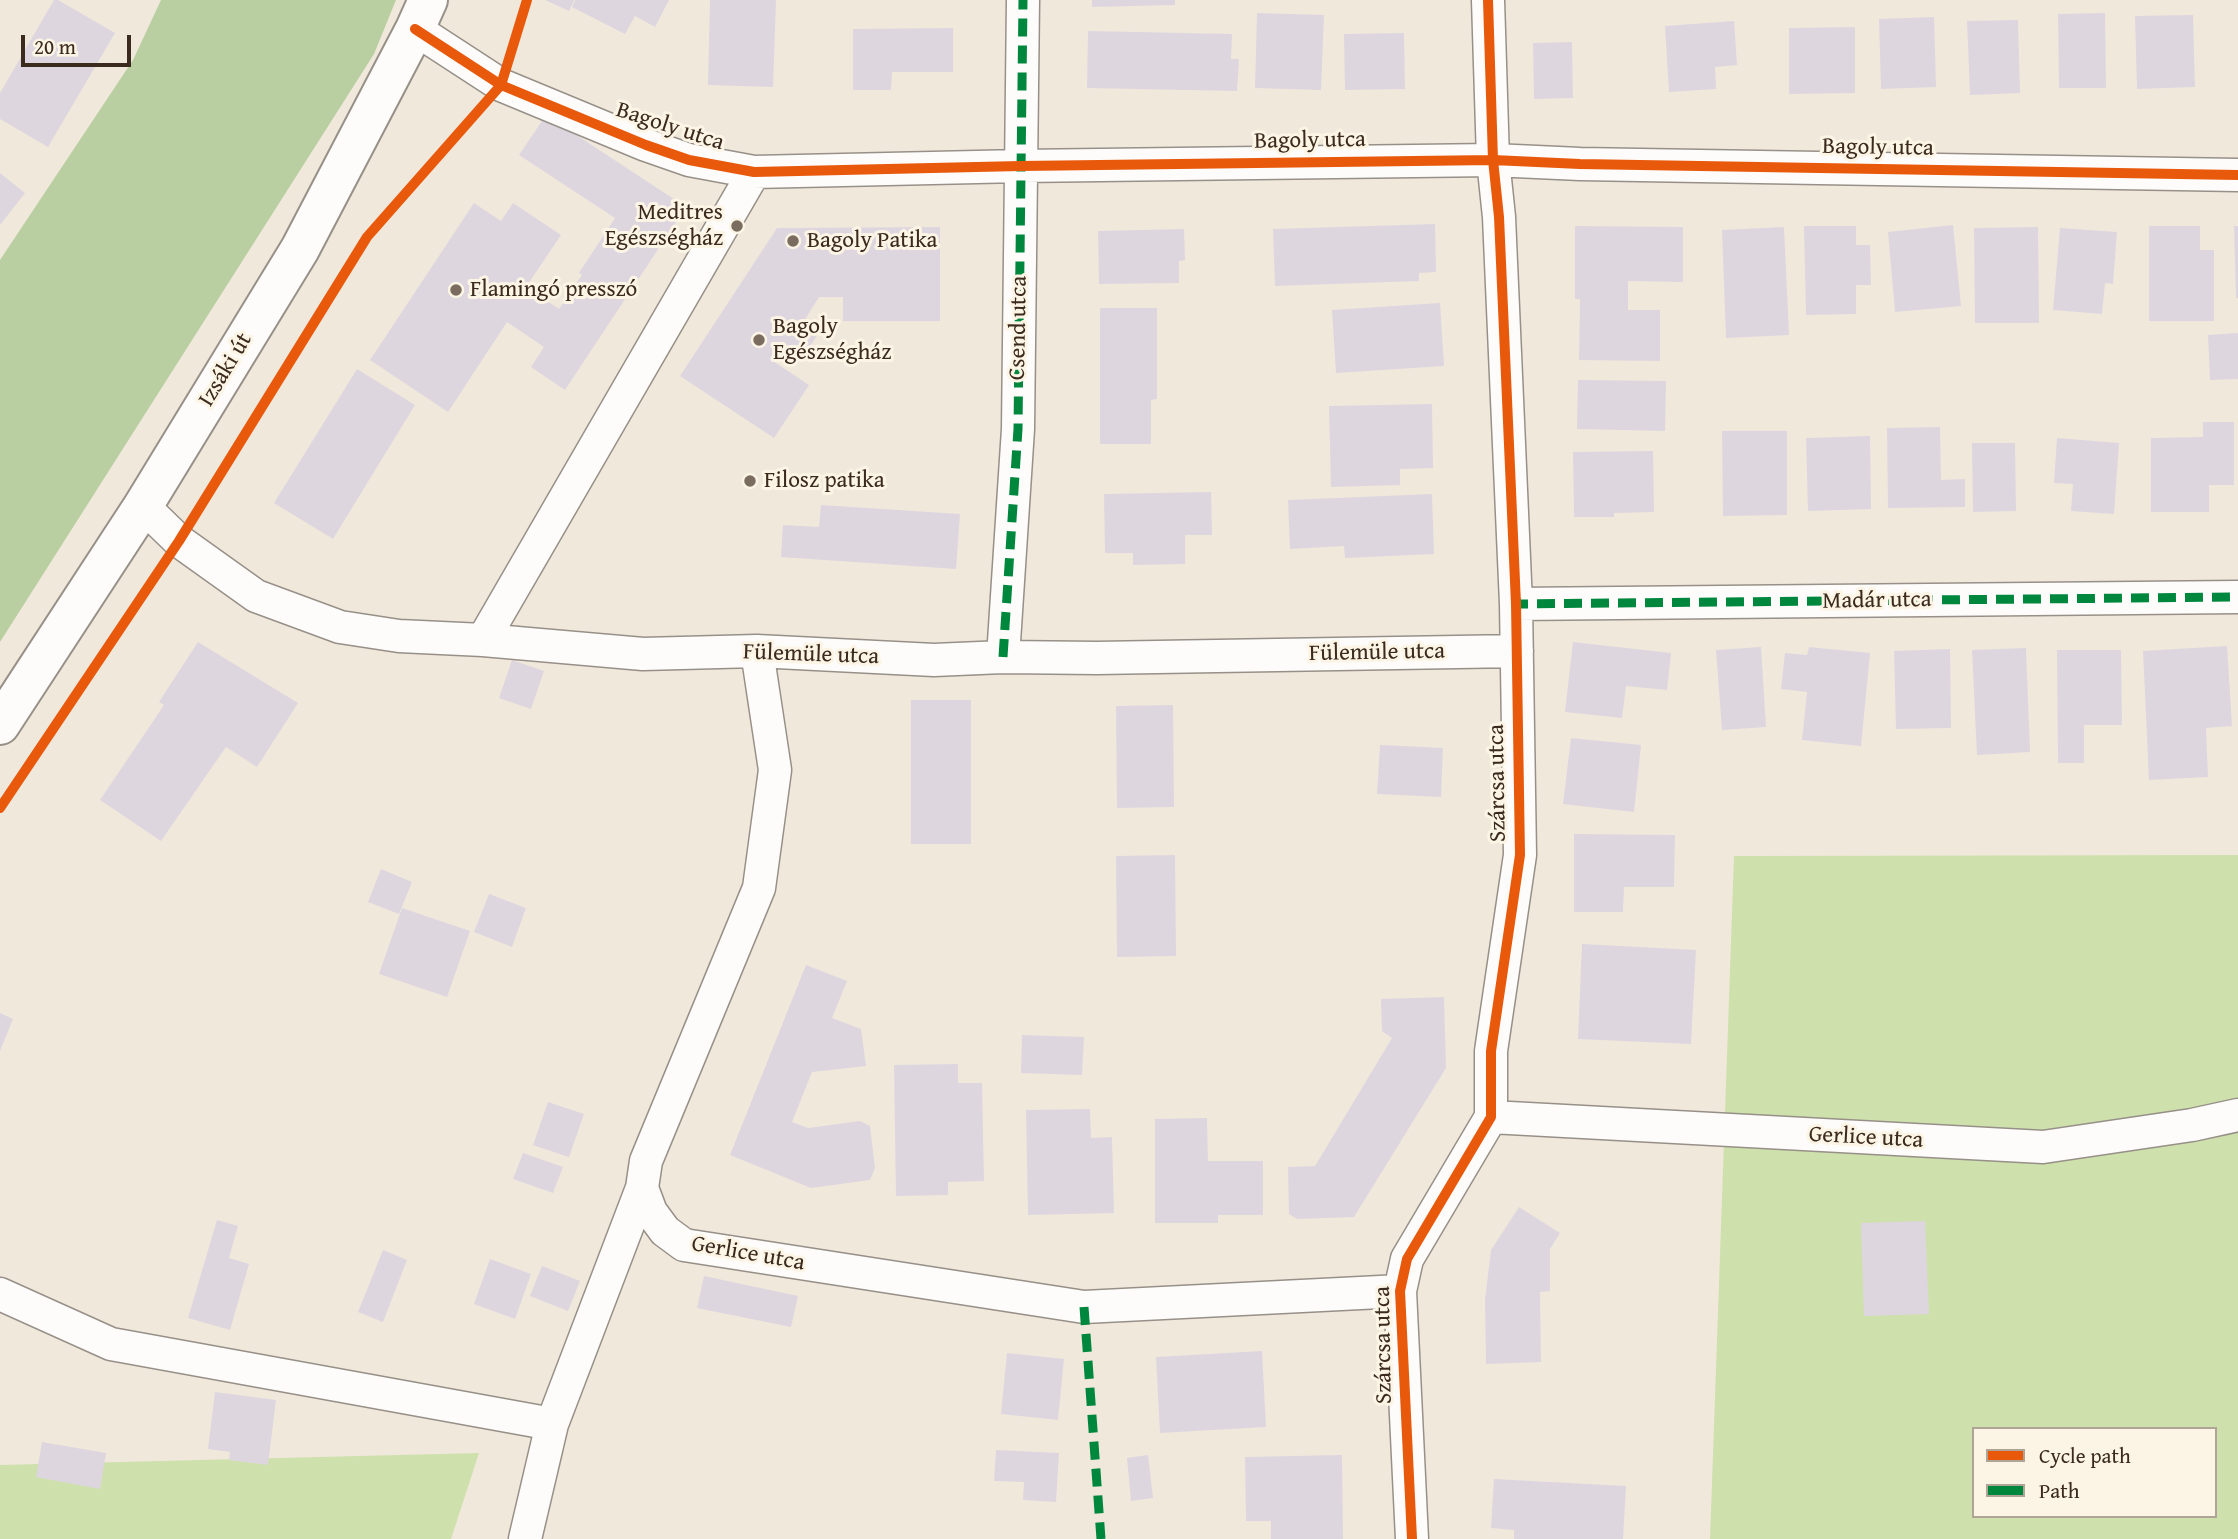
<!DOCTYPE html>
<meta charset="utf-8">
<style>
body{margin:0}
#map{position:relative;width:2238px;height:1539px;overflow:hidden;background:#f1e8dc;font-family:"Gentium Book Plus",serif}
canvas{display:block}
.legend{position:absolute;left:1972px;top:1427px;width:245px;height:91px;box-sizing:border-box;background:#fcf5e5;border:2px solid #afa495;margin:0;padding:9px 12px;list-style:none;font-size:21px;color:#3b2a1e}
.legend li{display:flex;align-items:center;gap:14px;height:35px}
.legend b{width:35px;border:2px solid #afa495}
.scale{position:absolute;left:21px;top:35px;width:110px;height:32px;box-sizing:border-box;border:4px solid #3b2a1e;border-top:0;padding-left:9px;font-size:21px;line-height:24px;white-space:nowrap;color:#3b2a1e;-webkit-text-stroke:5px #fcf5e5;paint-order:stroke}
</style>
<div id="map">
<canvas width="2238" height="1539"></canvas>
<ul class="legend">
<li><b style="height:9px;background:#e8590c"></b>Cycle path</li>
<li><b style="height:9px;background:#00873e"></b>Path</li>
</ul>
<div class="scale">20 m</div>
</div>
<script>
const g = document.querySelector('canvas').getContext('2d');
g.lineJoin = 'round';
function fillPath(path, color) {
  g.fillStyle = color;
  g.fill(path, 'evenodd');
}
function toPath(rows) {
  const path = new Path2D();
  for (const r of rows) {
    path.moveTo(r[0], r[1]);
    for (let i = 2; i < r.length; i += 2) path.lineTo(r[i], r[i + 1]);
  }
  return path;
}
function strokePath(path, color, width, dash) {
  g.strokeStyle = color;
  g.lineWidth = width;
  g.lineCap = dash ? 'butt' : 'round';
  g.setLineDash(dash || []);
  g.stroke(path);
}
function label(font, color, halo, rows, align = 'center') {
  g.font = font + ' "Gentium Book Plus",serif';
  g.lineWidth = 6;
  g.setLineDash([]);
  g.textBaseline = 'middle';
  g.strokeStyle = halo;
  g.fillStyle = color;
  for (const [text, x, y, turn = 0] of rows) {
    g.save();
    g.translate(x, y);
    g.rotate((+turn || 0) * Math.PI / 180);
    g.textAlign = isNaN(turn) ? turn : align;
    if (halo) g.strokeText(text, 0, 0);
    g.fillText(text, 0, 0);
    g.restore();
  }
}
const green = toPath([
 [2238,855,2238,1539,1710,1539,1734,856],
 [1974,1429,2215,1429,2215,1516,1974,1516],
 [479,1453,451,1539,0,1539,0,1465]
]);
const forest = toPath([
 [161,0,396,0,374,54,0,642,0,260,133,60]
]);
const building = toPath([
 [54,0,58,0,115,33,48,147,0,119,0,93],
 [545,0,574,0,569,11],
 [575,0,669,0,655,27,635,16,625,34,572,7],
 [710,0,776,0,773,87,708,85],
 [1092,0,1175,0,1175,5,1092,7],
 [1257,13,1324,15,1321,90,1255,88],
 [2105,13,2106,88,2059,88,2058,14],
 [2193,15,2195,87,2137,89,2135,16],
 [1934,17,1936,87,1881,89,1879,19],
 [2018,20,2020,93,1970,95,1967,21],
 [1734,21,1737,65,1715,67,1716,89,1669,92,1665,26],
 [1855,27,1855,93,1789,94,1789,28],
 [953,28,953,72,892,72,891,90,853,90,853,29],
 [1088,31,1232,34,1231,59,1239,59,1237,91,1087,88],
 [1404,33,1405,89,1345,90,1344,34],
 [1572,42,1573,98,1534,99,1533,43],
 [546,115,686,207,565,390,531,367,544,347,507,322,448,412,370,360,474,203,501,221,513,203,561,235,526,287,559,309,582,275,579,273,615,218,519,155],
 [0,173,25,193,0,225],
 [1435,224,1436,272,1419,273,1419,281,1275,286,1273,229],
 [1953,225,1961,306,1895,312,1888,232],
 [1575,226,1683,227,1683,282,1628,281,1628,310,1660,310,1660,361,1579,360,1580,299,1575,299],
 [1804,226,1856,226,1856,245,1870,245,1871,285,1856,285,1856,314,1806,315],
 [2149,226,2200,226,2200,250,2214,250,2214,321,2149,321],
 [2234,226,2238,226,2238,298,2236,298],
 [940,227,940,321,843,321,843,297,819,297,804,321,820,331,800,362,781,349,773,361,809,385,774,438,680,376,777,228],
 [1784,227,1789,335,1726,338,1722,230],
 [2038,227,2039,323,1975,323,1974,228],
 [2060,228,2117,232,2113,284,2105,283,2102,314,2053,310],
 [1184,229,1185,260,1179,261,1179,283,1099,284,1098,231],
 [1440,303,1444,366,1336,373,1332,310],
 [1100,308,1157,308,1157,399,1151,400,1151,444,1100,444],
 [2238,333,2238,379,2210,380,2208,335],
 [357,369,415,405,333,539,274,503],
 [1578,380,1666,381,1665,431,1577,429],
 [1432,404,1433,468,1400,469,1400,485,1331,487,1329,406],
 [2203,422,2234,422,2234,485,2209,485,2209,512,2151,512,2151,438,2203,437],
 [1940,427,1941,480,1965,479,1965,507,1888,508,1887,428],
 [1722,431,1787,431,1787,515,1723,516],
 [1870,436,1871,509,1808,511,1806,438],
 [2057,438,2119,443,2114,514,2071,511,2073,484,2054,483],
 [1972,443,2015,443,2016,511,1973,512],
 [1653,451,1654,512,1614,513,1614,517,1574,517,1573,452],
 [1211,492,1212,535,1185,535,1185,564,1133,565,1133,553,1105,553,1104,494],
 [1432,494,1434,554,1345,558,1344,546,1290,549,1288,500],
 [821,505,960,514,956,569,781,557,783,525,819,527],
 [198,642,298,703,257,767,226,747,161,841,100,800,164,705,159,702],
 [1573,642,1671,653,1667,690,1626,686,1622,718,1565,712],
 [2227,646,2232,726,2206,728,2208,777,2149,780,2143,651],
 [1761,647,1766,727,1722,730,1716,650],
 [1809,647,1870,653,1861,746,1802,740,1807,692,1781,689,1785,653,1807,655],
 [2026,648,2030,752,1977,755,1972,650],
 [1950,649,1951,728,1896,729,1894,651],
 [2057,650,2121,650,2122,725,2084,725,2084,763,2058,763],
 [512,660,544,671,531,709,499,698],
 [911,700,971,700,971,844,911,844],
 [1173,705,1174,807,1117,808,1116,706],
 [1571,738,1641,745,1634,812,1563,804],
 [1380,745,1443,748,1441,797,1377,794],
 [1574,834,1675,835,1674,887,1624,887,1623,912,1574,912],
 [1175,855,1176,956,1117,957,1116,856],
 [381,869,412,882,399,914,368,902],
 [489,894,526,908,512,947,474,932],
 [402,908,470,931,447,997,379,974],
 [1582,944,1696,950,1691,1044,1578,1039],
 [806,965,847,981,832,1018,861,1029,866,1066,812,1072,792,1122,808,1128,860,1121,870,1126,875,1168,870,1180,811,1188,730,1155],
 [1444,997,1446,1068,1354,1217,1297,1219,1289,1214,1288,1167,1315,1166,1392,1038,1382,1031,1381,999],
 [0,1013,13,1019,0,1051],
 [1022,1035,1084,1037,1082,1075,1021,1073],
 [958,1064,958,1083,982,1083,984,1181,948,1182,948,1195,896,1196,894,1065],
 [548,1102,584,1114,569,1157,533,1145],
 [1090,1109,1091,1138,1112,1137,1114,1213,1028,1215,1026,1110],
 [1207,1118,1208,1161,1263,1161,1263,1215,1218,1215,1218,1223,1155,1223,1155,1119],
 [523,1153,563,1167,553,1193,513,1179],
 [1519,1207,1560,1233,1550,1249,1550,1291,1540,1292,1541,1362,1486,1364,1485,1300,1491,1250],
 [217,1220,238,1226,229,1258,249,1264,230,1330,188,1318],
 [1925,1221,1929,1314,1864,1316,1861,1223],
 [383,1250,407,1260,383,1322,358,1312],
 [490,1259,531,1274,515,1319,474,1304],
 [542,1266,580,1281,568,1311,530,1296],
 [704,1276,798,1296,791,1327,697,1308],
 [1262,1351,1266,1427,1160,1433,1156,1357],
 [1007,1353,1064,1359,1058,1420,1001,1414],
 [215,1392,276,1400,268,1465,229,1460,230,1452,208,1449],
 [42,1442,106,1453,100,1489,36,1477],
 [996,1450,1059,1453,1056,1502,1023,1500,1024,1482,994,1481],
 [1148,1455,1153,1498,1131,1501,1127,1458],
 [1342,1455,1343,1539,1271,1539,1271,1521,1246,1521,1245,1457],
 [1494,1479,1626,1486,1623,1539,1514,1539,1514,1530,1491,1528]
]);
const street = toPath([
 [415,29,501,85,646,145,689,160,754,172,1021,166,1493,160,1580,164,2238,175],
 [143,506,179,541,256,596,340,627,399,636,483,640,643,654,757,651,934,660,1003,657,1097,658,1517,651],
 [1516,604,2238,597],
 [483,640,754,172],
 [757,651,775,770,759,888,646,1161,642,1188,651,1212,665,1231,684,1245,1084,1307,1400,1291],
 [1003,657,1018,429,1023,0],
 [1491,1117,2043,1147,2192,1125,2238,1115],
 [0,1294,111,1344,552,1424],
 [525,1539,552,1424,642,1188],
 [1412,1539,1400,1291,1407,1259,1491,1117,1491,1051,1520,855,1516,604,1499,217,1493,160,1488,0]
]);
const primary = toPath([
 [0,725,143,506,300,249,415,29,428,0]
]);
const quiet = toPath([
 [1516,598,1516,604,2238,597],
 [1003,657,1018,429,1023,0],
 [1084,1307,1101,1539]
]);
const cycleway = toPath([
 [415,29,501,85,646,145,689,160,754,172,1021,166,1493,160,1580,164,2238,175],
 [0,808,179,541,367,237,501,85,527,0],
 [1412,1539,1400,1291,1407,1259,1491,1117,1491,1051,1520,855,1516,604,1499,217,1493,160,1488,0]
]);
const markers = [
 [737,226,7,"#7b6c60"],
 [793,241,7,"#7b6c60"],
 [456,290,7,"#7b6c60"],
 [759,340,7,"#7b6c60"],
 [750,481,7,"#7b6c60"]
];
const streetNames = [
 ["Bagoly utca",670,127,18],
 ["Bagoly utca",1310,141,-1],
 ["Bagoly utca",1878,148,1],
 ["Csend utca",1019,328,-89],
 ["Izsáki út",226,370,-59],
 ["Madár utca",1877,601,-1],
 ["Fülemüle utca",1377,653,-1],
 ["Fülemüle utca",811,655,2],
 ["Szárcsa utca",1498,783,-91],
 ["Gerlice utca",1866,1138,3],
 ["Gerlice utca",748,1254,10],
 ["Szárcsa utca",1384,1345,-91]
];
const poiNames = [
 ["Meditres",723,213,"right"],
 ["Egészségház",723,239,"right"],
 ["Bagoly Patika",807,241],
 ["Flamingó presszó",470,290],
 ["Bagoly",773,327],
 ["Egészségház",773,353],
 ["Filosz patika",764,481]
];
fillPath(green, '#cee0ac');
fillPath(forest, '#b9cfa2');
fillPath(building, '#ddd6df');
strokePath(street, '#979088', 35);
strokePath(primary, '#979088', 42);
strokePath(street, '#fdfcfa', 32);
strokePath(primary, '#fdfcfa', 38);
strokePath(quiet, '#00873e', 9, [18, 9]);
strokePath(cycleway, '#e8590c', 10);
for (const [x, y, r, color] of markers) {
  const dot = new Path2D();
  dot.arc(x, y, r, 0, 2 * Math.PI);
  g.fillStyle = color;
  g.fill(dot);
  strokePath(dot, '#fcf5e5', 2.5);
}
label('23px', '#3b2a1e', '#fcf5e5', streetNames);
label('23px', '#3b2a1e', '#fcf5e5', poiNames, 'left');
</script>
